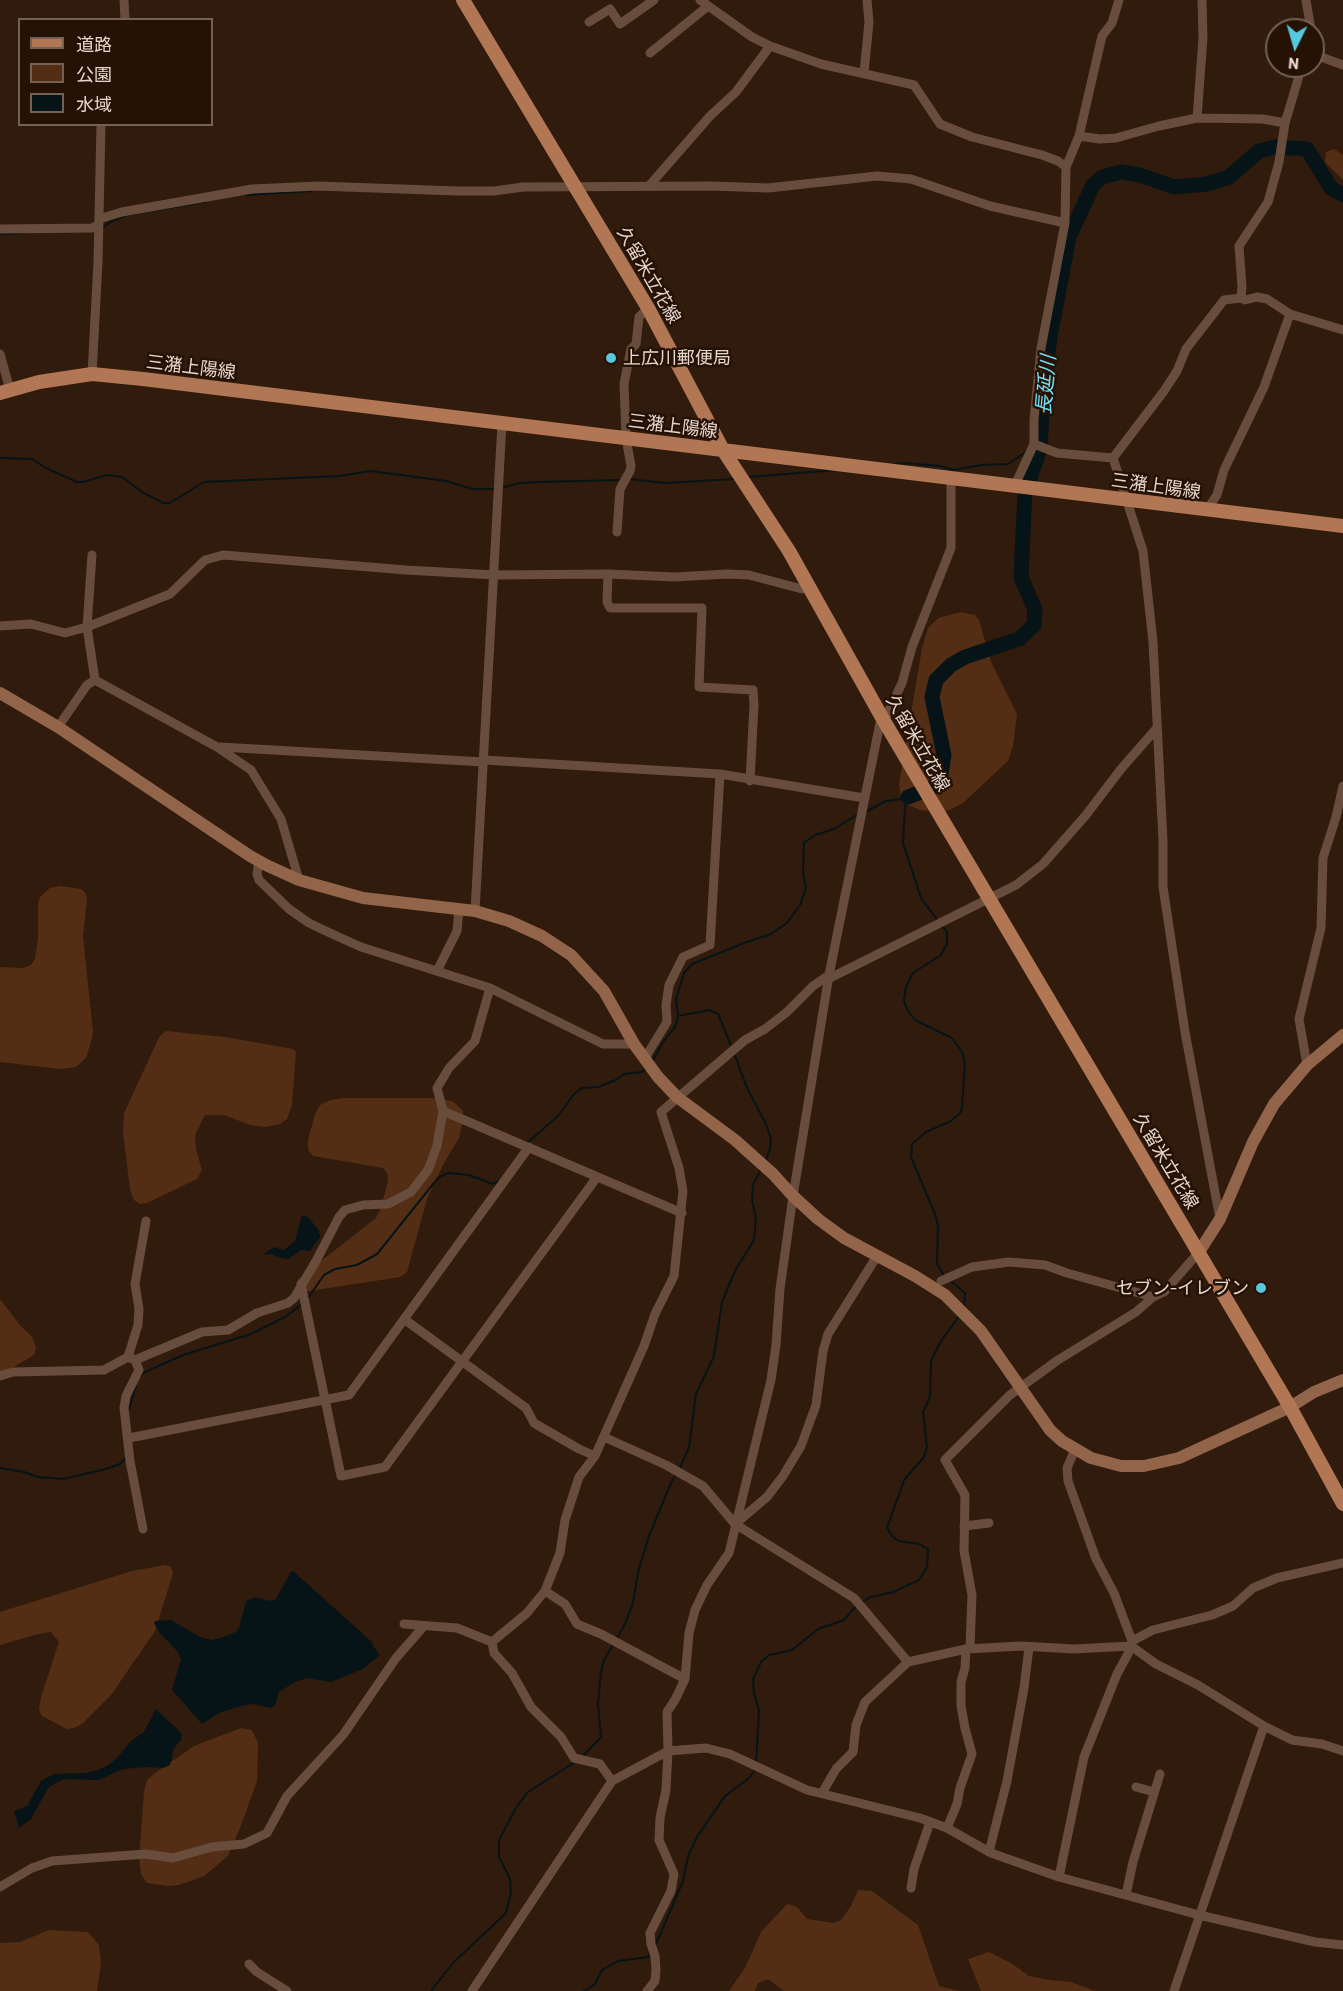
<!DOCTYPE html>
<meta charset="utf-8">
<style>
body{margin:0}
#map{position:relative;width:1343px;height:1991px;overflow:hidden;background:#311b0d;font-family:Barlow,"Noto Sans JP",sans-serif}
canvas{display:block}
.legend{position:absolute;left:18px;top:18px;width:195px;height:108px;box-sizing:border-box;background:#261205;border:2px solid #736155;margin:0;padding:8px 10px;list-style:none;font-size:18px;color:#e6d7ce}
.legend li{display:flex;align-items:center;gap:12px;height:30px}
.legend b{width:30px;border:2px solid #736155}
.north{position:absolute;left:1265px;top:18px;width:60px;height:60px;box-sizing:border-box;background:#261205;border:2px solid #736155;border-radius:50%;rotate:185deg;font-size:16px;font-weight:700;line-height:24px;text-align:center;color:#e6d7ce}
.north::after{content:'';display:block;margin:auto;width:21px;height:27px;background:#56c9e0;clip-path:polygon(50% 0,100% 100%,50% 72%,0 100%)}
</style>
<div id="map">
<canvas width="1343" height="1991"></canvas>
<ul class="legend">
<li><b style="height:8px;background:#b17754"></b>道路</li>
<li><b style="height:16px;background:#542e14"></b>公園</li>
<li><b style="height:16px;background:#061417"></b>水域</li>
</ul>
<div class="north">N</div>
</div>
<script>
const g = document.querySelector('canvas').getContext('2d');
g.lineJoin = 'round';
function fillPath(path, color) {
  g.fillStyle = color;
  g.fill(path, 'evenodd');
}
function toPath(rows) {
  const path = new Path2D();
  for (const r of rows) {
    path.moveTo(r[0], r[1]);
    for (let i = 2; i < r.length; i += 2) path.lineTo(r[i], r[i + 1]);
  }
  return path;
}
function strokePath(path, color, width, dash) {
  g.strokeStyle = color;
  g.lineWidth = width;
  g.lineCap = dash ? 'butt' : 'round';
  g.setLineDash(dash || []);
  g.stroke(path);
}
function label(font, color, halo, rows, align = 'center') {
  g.font = font + ' Barlow,"Noto Sans JP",sans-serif';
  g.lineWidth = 5;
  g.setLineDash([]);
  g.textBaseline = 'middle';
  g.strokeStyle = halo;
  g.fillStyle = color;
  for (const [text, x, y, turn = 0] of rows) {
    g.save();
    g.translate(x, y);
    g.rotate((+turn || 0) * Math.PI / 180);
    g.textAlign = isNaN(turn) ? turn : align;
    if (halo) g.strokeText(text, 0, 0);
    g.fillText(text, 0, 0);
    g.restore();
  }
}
const green = toPath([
 [1334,149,1343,155,1343,180,1325,162,1326,152],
 [961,612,975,615,979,620,991,662,1017,714,1013,746,1008,761,963,803,950,810,938,812,920,810,908,805,901,798,899,784,922,648,928,628,938,618],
 [60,886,81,889,85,892,87,899,83,936,93,1032,91,1042,86,1058,76,1067,61,1069,0,1062,0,967,23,968,31,965,35,959,38,938,38,904,40,897,50,888],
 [166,1031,225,1037,293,1049,296,1052,292,1105,287,1119,280,1124,265,1127,250,1125,224,1115,205,1115,195,1135,196,1150,202,1170,197,1179,147,1203,140,1204,134,1200,130,1190,123,1131,124,1113,156,1044,160,1036],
 [343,1098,438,1098,454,1102,463,1111,463,1121,459,1138,444,1163,427,1199,407,1272,400,1277,303,1292,297,1290,298,1279,376,1218,380,1210,388,1182,387,1173,383,1168,313,1156,308,1150,308,1140,315,1114,320,1105,331,1100],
 [0,1299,19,1324,32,1337,36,1347,34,1355,0,1375],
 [165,1565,171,1567,173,1573,155,1631,111,1695,82,1724,74,1728,67,1729,42,1716,39,1710,41,1697,59,1642,51,1632,38,1634,0,1645,0,1612,132,1571],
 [241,1728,251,1730,254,1734,258,1743,257,1781,240,1828,228,1856,204,1876,179,1885,168,1886,147,1883,141,1874,139,1859,144,1792,147,1780,155,1773,194,1746],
 [858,1890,872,1891,918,1925,939,1986,959,1991,784,1991,768,1979,758,1983,755,1991,729,1991,745,1968,761,1932,787,1904,797,1907,807,1919,833,1923,841,1920,851,1906],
 [49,1930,88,1932,99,1945,101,1963,97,1991,0,1991,0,1943,20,1942],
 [989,1952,1011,1963,1029,1976,1049,1980,1071,1982,1095,1991,981,1991,968,1959]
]);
const water = toPath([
 [302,1215,309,1218,319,1231,320,1237,310,1251,301,1250,288,1259,281,1258,271,1254,263,1255,274,1247,284,1250,295,1241],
 [293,1571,372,1642,373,1646,380,1655,363,1669,331,1682,307,1678,295,1682,279,1692,275,1706,270,1708,254,1704,244,1705,219,1713,202,1724,172,1690,181,1659,178,1652,159,1632,154,1623,155,1621,171,1620,200,1637,212,1640,220,1638,236,1632,239,1628,246,1601,255,1597,269,1601,275,1600,291,1572],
 [156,1709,182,1734,181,1740,174,1748,170,1765,163,1768,147,1767,123,1769,99,1780,63,1779,48,1788,31,1819,19,1828,14,1811,27,1806,41,1781,54,1774,85,1773,98,1770,108,1765,116,1759,131,1741,144,1732]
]);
const stream = toPath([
 [246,195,312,191],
 [101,229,110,222,127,215,205,202],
 [0,234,24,233],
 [0,458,32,459,46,468,77,482,83,482,107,475,122,477,142,492,163,503,170,503,204,482,339,476,371,471,446,481,472,489,495,489],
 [895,464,905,463,940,466,954,470,981,465,1008,464,1026,452],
 [749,477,836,470],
 [629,479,666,483,734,479],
 [501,488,520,483,540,482,620,480],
 [908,797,905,807,903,843,921,898,938,921],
 [865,812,886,801,908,798],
 [942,926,947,932,947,944,941,955,913,973,906,987,904,1001,908,1011,915,1020,952,1038,962,1052,965,1063,962,1109,960,1113,951,1121,926,1132,912,1144,911,1157,935,1214,938,1225,937,1264,944,1275],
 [678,1016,710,1010,718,1014,732,1048],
 [734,1053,747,1088,766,1124,771,1139,770,1149,765,1162],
 [652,1062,663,1042,675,1027,678,1016,676,999,684,973,692,964,744,943,771,934,787,923,800,905,806,888,803,872,804,843,815,835,834,829,857,815],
 [527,1143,558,1116,574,1094,582,1088,598,1087,616,1080,624,1074,642,1072,646,1068],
 [951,1281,965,1293,964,1308],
 [308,1298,324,1275,335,1269,357,1265,377,1254,438,1178,448,1173,469,1175,493,1184,499,1181],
 [139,1378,143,1373,183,1355,251,1334,285,1317,302,1304],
 [129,1409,136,1386],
 [0,1468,24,1472,38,1477,63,1479,106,1469,120,1464,126,1458],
 [679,1470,689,1447,696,1394,714,1356,722,1302,735,1271,754,1240,756,1218,752,1200,753,1185,761,1169],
 [862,1602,871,1597,893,1592,919,1580,927,1567,928,1549,920,1544,899,1541,893,1537,887,1528,904,1480,924,1457,927,1447,923,1412,930,1397,931,1361,941,1341,960,1315],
 [616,1640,625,1624,633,1603,638,1572,649,1536,671,1483,676,1475],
 [582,1757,601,1737,598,1704,601,1672,604,1660,613,1645],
 [756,1764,759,1710,754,1694,753,1679,761,1662,769,1655,792,1650,818,1629,844,1620,857,1605],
 [655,1946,683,1881,688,1856,697,1837,725,1796,748,1779,755,1770],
 [431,1991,453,1963,506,1913,511,1892,510,1879,499,1857,499,1840,516,1808,528,1792,575,1762],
 [584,1991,595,1984,602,1970,618,1961,648,1957,650,1953]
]);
const river = toPath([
 [908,797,934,787,941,775,944,755,932,697,936,680,951,665,965,657,1019,639,1034,625,1035,610,1021,577,1025,491,1040,450,1043,393,1050,337,1069,237,1093,185,1102,177,1121,172,1140,175,1174,187,1207,184,1229,177,1259,151,1275,147,1307,149,1331,188,1343,195]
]);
const street = toPath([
 [124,0,125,20],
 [700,0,752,37,770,46,821,64,914,85,940,124,972,137,1042,155,1058,161,1066,167],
 [1306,0,1311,30],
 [589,22,610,9,620,24,654,0],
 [650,53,708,6],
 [1313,54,1343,65],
 [864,73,869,22,867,0],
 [1197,118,1203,38,1202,0],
 [1079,136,1100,139,1116,138,1159,126,1197,118,1263,119,1285,123],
 [649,186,710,116,736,92,770,46],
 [99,219,122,212,252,189,318,186,457,191,494,191,523,187,711,186,768,188,877,176,911,179,990,206,1065,223],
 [0,229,92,228,99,225],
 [1241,298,1242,287,1239,246,1268,202,1279,162,1285,123,1302,66],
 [0,354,10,390],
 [92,374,98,262,101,124],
 [1034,444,1057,453,1113,458],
 [1113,458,1143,551,1153,642,1163,841,1163,887,1185,1032,1220,1219],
 [1113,458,1164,391,1177,371,1186,349,1224,300,1241,298,1245,300,1257,297,1267,299,1290,314,1343,330],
 [1015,485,1034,444,1034,420,1041,348,1065,223,1066,167,1079,136,1102,36,1112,23,1119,0],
 [1206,511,1217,495,1224,470,1264,387,1290,314],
 [617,532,620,489,630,471,631,466,626,438,624,384,631,349,636,344,639,317,648,308],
 [92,555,87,627,95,680,217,747,251,770,281,819,299,880],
 [608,574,607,602,610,608,702,608,699,687,753,690,754,705,750,781],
 [0,626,31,624,65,633,87,627,170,594,205,560,223,555,406,570,495,575,608,574,675,577,727,574,749,575,802,589,810,588],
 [58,727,87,685,95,680],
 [220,747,484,762],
 [484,760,720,774,864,798],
 [259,861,257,874,259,880,289,909,309,923,330,933,361,947,490,988,603,1044,634,1044],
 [475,911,502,423],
 [437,971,457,931,459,909],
 [828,979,1016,885,1043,864,1086,815,1121,769,1156,729],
 [645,1058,667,1022,666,1005,669,985,683,957,710,945,720,774],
 [1307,1065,1299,1019,1321,928,1323,858,1336,817,1343,786],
 [443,1111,682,1213],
 [941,1281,972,1267,1009,1262,1045,1265,1067,1273,1153,1297],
 [301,1284,341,1476,385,1467,597,1177],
 [404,1319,526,1408,534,1423,579,1449,595,1456],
 [128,1357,135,1360,202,1332,228,1330,257,1313,288,1303,294,1298,316,1261,339,1217,345,1210,363,1205,388,1204,411,1192,428,1170,437,1146,443,1111,437,1088,449,1068,475,1041,490,988],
 [135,1360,139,1370,126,1396,124,1408,130,1461,143,1529],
 [0,1376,13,1372,104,1370,128,1357,138,1325,139,1309,135,1284,146,1221],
 [604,1437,666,1465,703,1486,735,1524,854,1598,908,1662],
 [129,1438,349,1395,529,1147],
 [735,1524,767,1497,783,1476,801,1446,816,1405,823,1351,828,1334,877,1256],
 [964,1526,989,1523],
 [545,1591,565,1604,577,1624,601,1634,685,1679],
 [404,1624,457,1628,492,1642],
 [1132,1641,1153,1630,1212,1615,1233,1606,1253,1588,1277,1578,1343,1563],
 [492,1642,527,1613,545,1591,560,1553,565,1520,579,1477,595,1456,644,1346,655,1314,674,1276,683,1191,679,1168,661,1112,745,1040,765,1029,787,1012,813,986,829,975],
 [492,1642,494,1653,512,1673,531,1707,561,1737,574,1758,600,1764,612,1781],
 [970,1648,972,1595,964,1551,965,1495,945,1460,1010,1395,1058,1360,1136,1312,1153,1297,1164,1292,1199,1252],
 [1136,1787,1154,1792],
 [822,1793,836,1769,853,1752,856,1725,865,1702,908,1662,966,1649,1021,1646,1074,1649,1131,1646,1156,1664,1198,1685,1264,1726,1292,1740,1322,1744,1343,1751],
 [947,1828,957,1804,960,1788,972,1754,965,1728,961,1706,961,1682,965,1668,966,1649],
 [989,1852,1007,1781,1024,1688,1029,1647],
 [1059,1877,1084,1757,1117,1674,1128,1654,1132,1641,1114,1593,1096,1559,1068,1481,1067,1468,1075,1449],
 [0,1887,32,1868,52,1861,146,1854,173,1858,212,1847,244,1844,267,1833,287,1796,343,1735,396,1658,424,1626],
 [911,1888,914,1869,930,1822],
 [1126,1895,1133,1862,1160,1774],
 [249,1964,257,1972,287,1991],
 [472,1991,612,1781,668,1751,706,1748,730,1754,807,1790,920,1818,947,1828,991,1853,1059,1877,1199,1915,1315,1942,1343,1945],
 [647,1991,655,1981,656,1970,655,1956,651,1944,650,1933,671,1891,674,1874,659,1840,660,1818,666,1790,668,1751,667,1712,675,1700,685,1679,689,1633,695,1610,707,1585,729,1553,771,1380,776,1345,780,1289,793,1196,829,975,880,723,884,721,902,683,912,647,951,548,951,478],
 [1174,1991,1264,1726]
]);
const secondary = toPath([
 [0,693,58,727,250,856,268,866,299,880,363,898,475,911,509,921,542,936,571,955,604,991,634,1044,658,1077,677,1097,735,1140,773,1174,793,1196,818,1219,844,1238,915,1276,945,1295,981,1331,1050,1430,1062,1441,1091,1458,1121,1466,1144,1466,1179,1458,1290,1407,1314,1392,1343,1380],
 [1199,1252,1220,1219,1253,1142,1274,1104,1307,1065,1343,1035]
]);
const primary = toPath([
 [463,0,648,308,723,450,789,551,884,721,1290,1407,1343,1504],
 [0,393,39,382,92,374,143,379,1343,526]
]);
const markers = [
 [611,358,6,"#56c9e0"],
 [1261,1288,6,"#56c9e0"]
];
const streetNames = [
 ["久留米立花線",649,275,60],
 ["三潴上陽線",191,367,7],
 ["三潴上陽線",673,426,7],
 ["三潴上陽線",1156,486,8],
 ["久留米立花線",918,743,60],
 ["久留米立花線",1166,1161,59]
];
const poiNames = [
 ["上広川郵便局",623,358],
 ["セブン-イレブン",1249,1288,"right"]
];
const waterNames = [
 ["長延川",1046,385,-85]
];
fillPath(green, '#542e14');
fillPath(water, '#061417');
strokePath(stream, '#061417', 2);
strokePath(river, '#061417', 15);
strokePath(street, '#694d3c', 9);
strokePath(secondary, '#92654a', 12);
strokePath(primary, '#b17754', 14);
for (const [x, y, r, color] of markers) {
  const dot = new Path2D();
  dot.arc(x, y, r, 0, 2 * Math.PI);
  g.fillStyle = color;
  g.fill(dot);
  strokePath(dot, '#261205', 2);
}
label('18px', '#e6d7ce', '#261205', streetNames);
label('18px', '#e6d7ce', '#261205', poiNames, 'left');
label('italic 20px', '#70e0f7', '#261205', waterNames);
</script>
